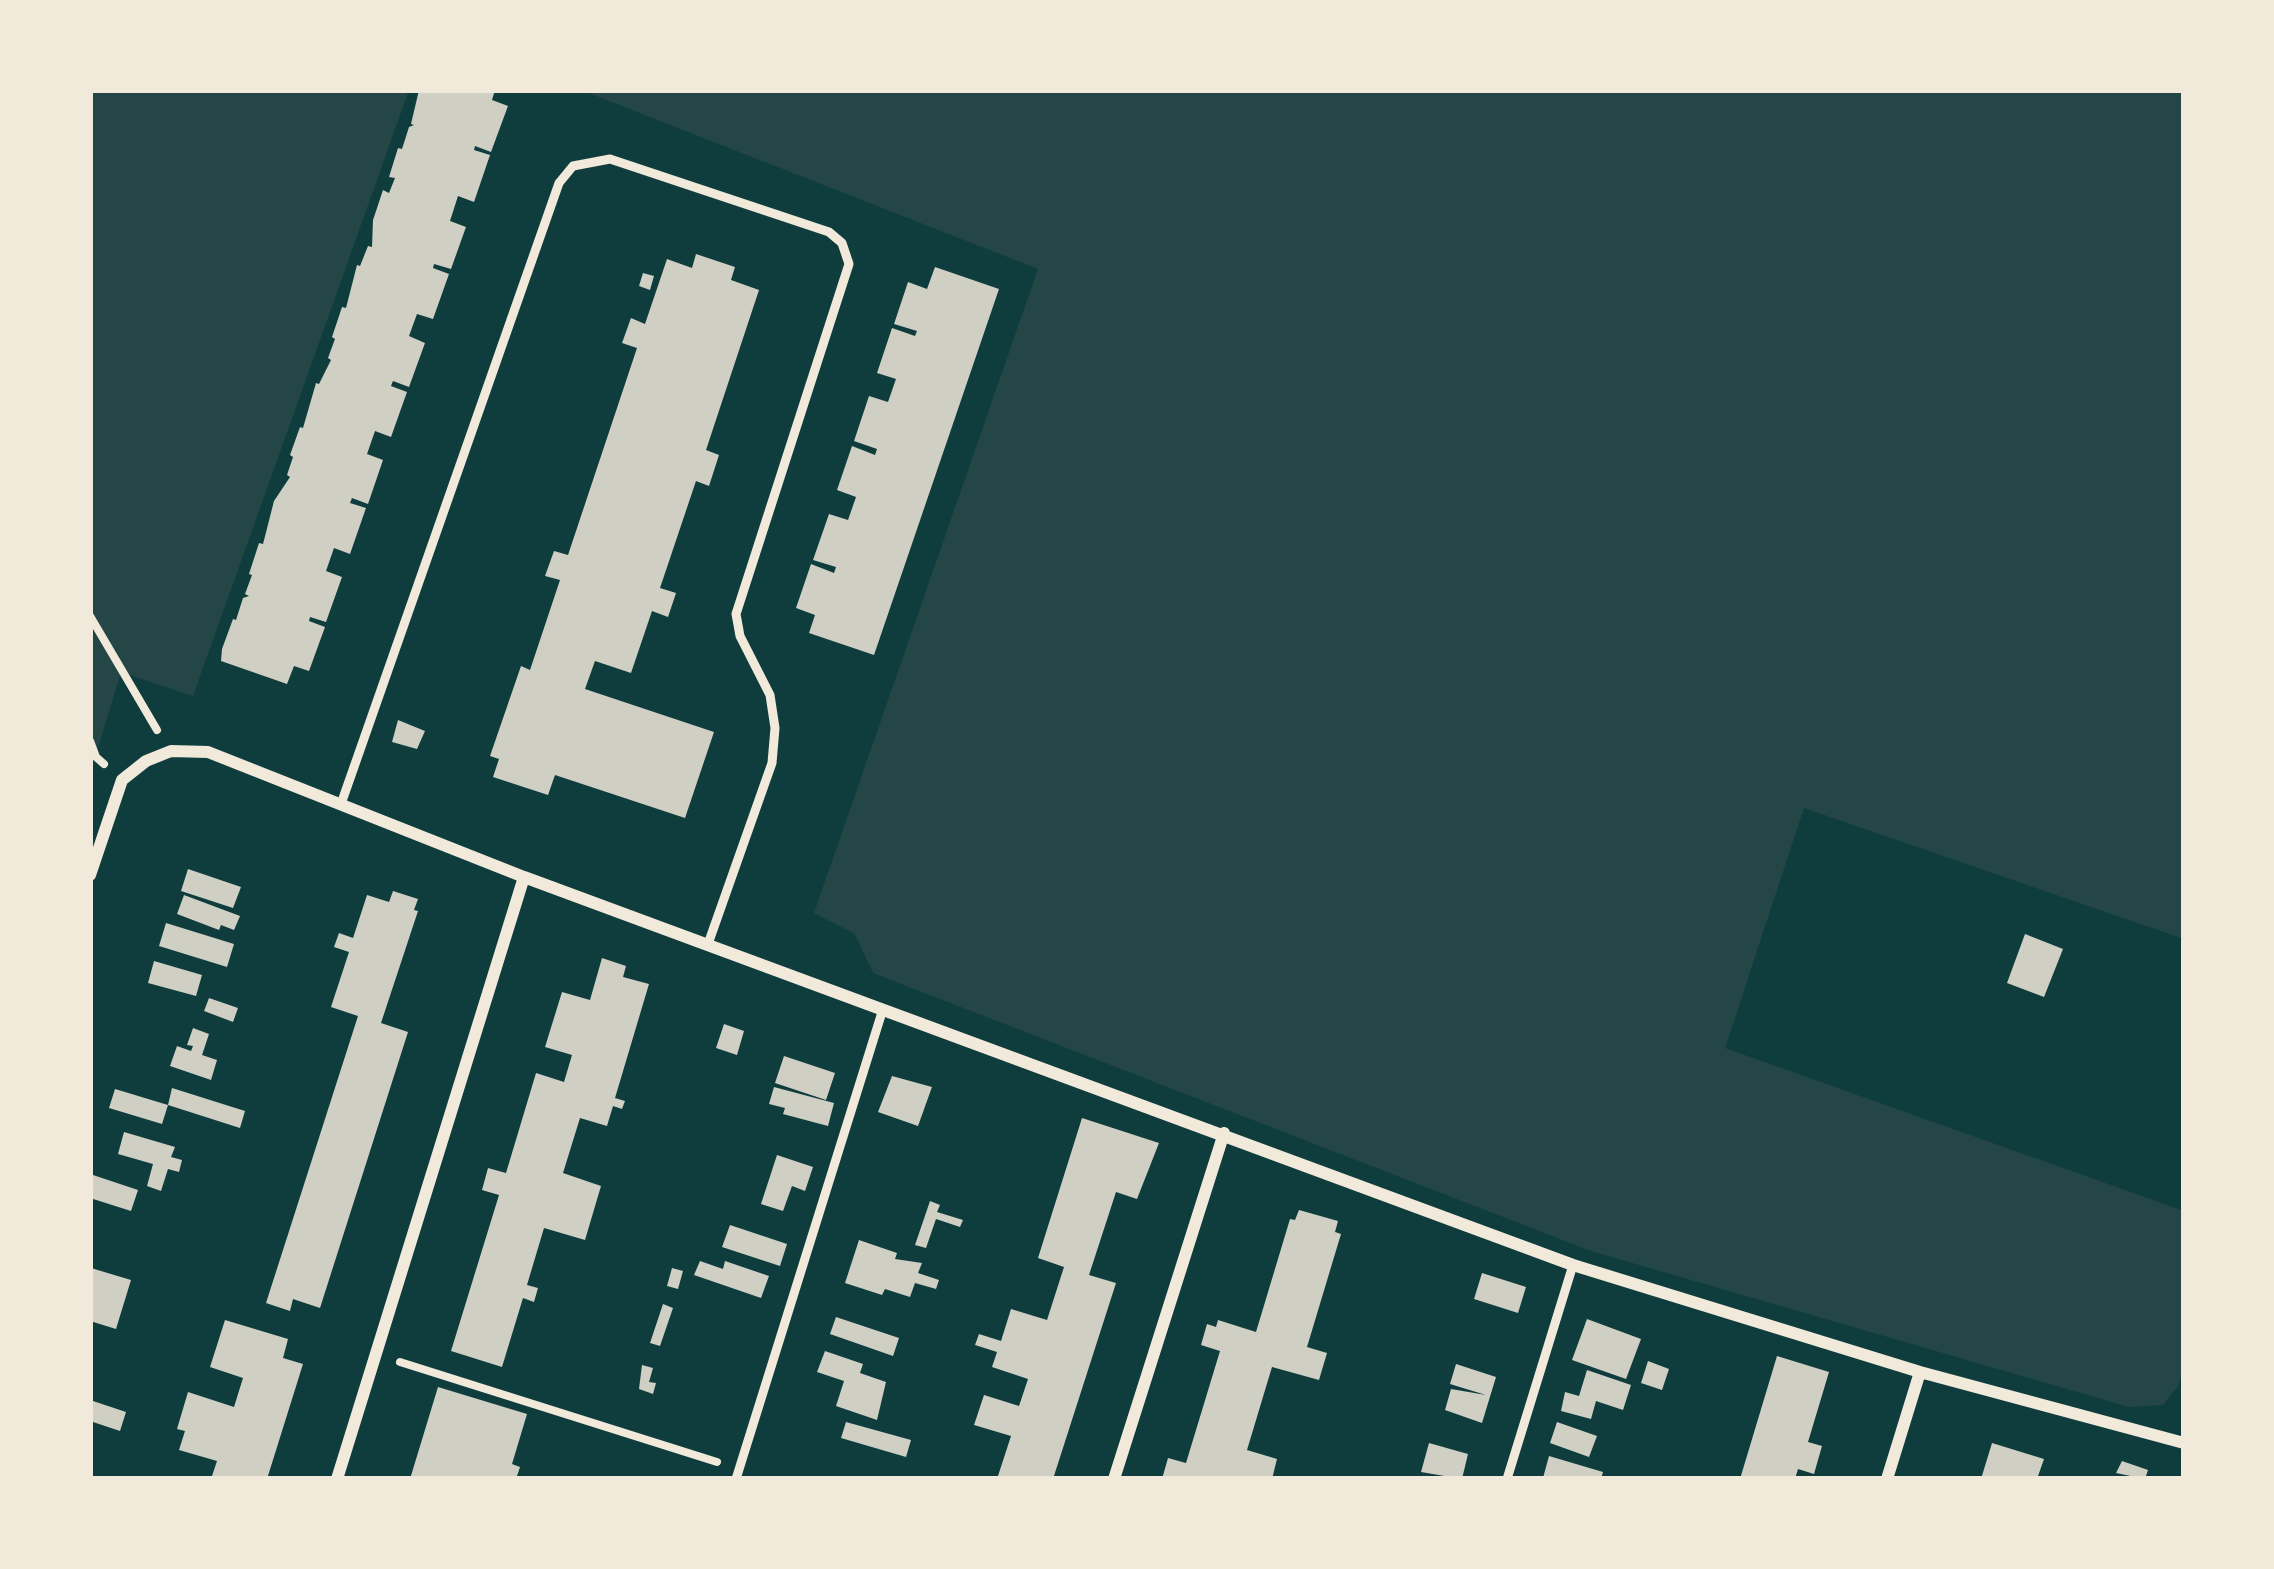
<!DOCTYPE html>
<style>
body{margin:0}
#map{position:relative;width:2274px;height:1569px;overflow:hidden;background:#0f3d3e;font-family:Poppins,sans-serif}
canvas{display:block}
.frame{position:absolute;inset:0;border:93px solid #f1e9da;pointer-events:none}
</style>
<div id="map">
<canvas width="2274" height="1569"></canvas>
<div class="frame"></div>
</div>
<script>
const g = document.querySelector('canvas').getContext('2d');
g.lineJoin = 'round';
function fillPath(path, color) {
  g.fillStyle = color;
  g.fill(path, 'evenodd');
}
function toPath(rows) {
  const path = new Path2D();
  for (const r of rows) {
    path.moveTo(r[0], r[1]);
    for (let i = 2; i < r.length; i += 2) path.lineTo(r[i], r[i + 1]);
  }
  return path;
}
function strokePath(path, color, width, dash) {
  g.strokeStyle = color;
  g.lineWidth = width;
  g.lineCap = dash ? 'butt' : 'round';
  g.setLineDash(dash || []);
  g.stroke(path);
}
const green = toPath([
 [90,90,409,90,193,696,121,672,90,774],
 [581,90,2184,90,2184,939,1804,808,1725,1048,2184,1211,2184,1367,2178,1386,2163,1405,2129,1407,1591,1251,873,973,855,934,814,913,1038,269]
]);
const building = toPath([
 [419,90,495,90,492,100,508,106,491,152,475,146,474,150,490,155,474,202,458,196,450,221,466,227,451,269,434,264,433,268,449,274,433,319,417,314,409,336,425,343,409,387,393,381,391,386,407,392,391,437,375,431,367,454,383,460,368,504,352,498,350,503,366,508,350,554,334,548,326,571,342,577,326,622,310,617,309,621,325,627,309,671,294,666,287,684,221,661,222,649,233,619,236,620,243,598,249,596,245,594,252,575,249,574,259,543,263,544,274,501,290,477,287,475,293,457,290,455,300,427,303,428,316,383,319,384,331,360,328,358,335,339,332,337,342,307,346,308,357,265,360,266,368,246,372,247,373,220,383,190,389,193,395,178,389,177,398,148,402,149,409,127,414,125,411,124],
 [696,254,735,267,731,280,759,290,706,450,719,455,709,486,696,481,660,588,676,593,668,617,652,611,631,673,595,661,585,689,714,732,685,818,555,775,548,795,493,777,499,759,490,756,521,666,530,670,560,580,545,576,554,551,568,555,637,348,622,343,631,318,645,324,667,259,692,268],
 [935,267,999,289,874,655,809,633,815,615,796,608,811,564,834,573,836,567,813,560,829,514,848,520,856,497,837,490,852,446,875,455,877,449,854,441,869,396,888,402,896,379,877,373,892,328,915,336,917,331,894,324,908,282,927,289],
 [643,273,654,276,650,290,639,286],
 [398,720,425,731,417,749,392,742],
 [188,869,241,887,233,908,181,891],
 [393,891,418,899,414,910,418,911,381,1023,408,1032,320,1308,293,1299,290,1311,266,1303,358,1016,331,1007,349,952,334,947,339,933,353,938,367,895,389,902],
 [184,895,240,916,234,930,221,925,219,930,177,914],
 [166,923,234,944,227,967,159,946],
 [2025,934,2063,949,2044,997,2007,983],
 [602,958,626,966,623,977,649,984,615,1098,625,1101,622,1109,613,1106,607,1126,580,1118,563,1173,601,1186,585,1240,544,1228,527,1285,538,1288,534,1302,523,1298,502,1367,451,1351,499,1195,482,1190,488,1168,506,1173,536,1073,564,1082,572,1055,545,1047,562,992,590,1000],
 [154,961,202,975,196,996,148,983],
 [209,998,238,1008,233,1022,204,1011],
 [724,1024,744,1031,737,1055,716,1048],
 [193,1028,209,1034,202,1055,217,1060,211,1080,170,1066,177,1046,191,1051,193,1046,187,1045],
 [784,1056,835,1073,826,1100,775,1083],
 [892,1076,932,1087,918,1126,878,1112],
 [774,1087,834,1103,828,1126,783,1114,785,1108,769,1104],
 [172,1088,245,1111,240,1128,168,1105],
 [115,1089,168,1105,162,1124,109,1108],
 [1082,1118,1159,1143,1137,1199,1116,1192,1089,1275,1116,1283,1053,1479,997,1479,1011,1436,974,1425,984,1395,1019,1406,1028,1379,992,1367,997,1352,975,1345,979,1334,1001,1341,1011,1309,1047,1320,1064,1267,1038,1258],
 [124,1132,175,1147,171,1157,182,1160,179,1172,168,1169,161,1191,147,1186,153,1164,118,1154],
 [777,1155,813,1167,805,1191,792,1186,783,1211,761,1204],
 [90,1174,138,1190,131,1211,90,1198],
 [930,1201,940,1205,937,1212,963,1220,960,1227,936,1219,926,1248,915,1245],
 [1299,1210,1338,1221,1335,1232,1341,1234,1307,1347,1327,1353,1319,1380,1272,1367,1247,1450,1277,1459,1272,1479,1162,1479,1168,1458,1186,1463,1220,1351,1201,1345,1207,1324,1216,1327,1218,1320,1256,1332,1290,1219,1295,1220],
 [730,1225,787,1244,780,1266,722,1247],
 [859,1240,897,1253,895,1259,922,1263,918,1273,939,1280,936,1289,915,1283,910,1297,885,1289,882,1295,845,1283],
 [700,1261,723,1269,725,1261,769,1276,761,1298,694,1275],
 [91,1268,131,1280,116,1329,90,1321],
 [672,1268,683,1271,678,1289,667,1286],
 [1482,1273,1526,1287,1518,1313,1474,1299],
 [663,1304,673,1308,660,1346,650,1343],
 [836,1317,899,1338,893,1356,830,1334],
 [1587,1319,1641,1339,1626,1379,1572,1360],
 [225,1320,288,1339,283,1358,303,1364,267,1479,211,1479,217,1461,179,1450,185,1431,177,1429,188,1392,234,1407,243,1378,210,1367],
 [825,1351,863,1364,860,1373,886,1382,877,1420,836,1406,844,1381,817,1372],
 [1777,1356,1829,1372,1808,1442,1822,1446,1814,1474,1798,1469,1795,1479,1740,1479],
 [1648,1361,1669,1369,1662,1390,1641,1383],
 [1456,1364,1496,1377,1482,1423,1445,1410,1451,1389,1486,1395,1450,1384],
 [642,1365,653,1368,649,1382,656,1383,653,1394,639,1389],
 [1587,1370,1631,1385,1623,1410,1596,1401,1591,1419,1561,1411,1565,1392,1579,1396],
 [438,1387,527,1414,512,1464,520,1467,516,1479,410,1479],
 [90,1400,126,1412,120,1431,90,1421],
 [846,1422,911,1440,906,1457,841,1438],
 [1557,1422,1597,1436,1589,1457,1550,1443],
 [1429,1443,1468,1454,1462,1479,1421,1472],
 [1992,1443,2044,1459,2037,1479,1981,1479],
 [1549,1456,1603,1472,1601,1479,1543,1478],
 [2122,1461,2148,1470,2145,1479,2116,1473]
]);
const path = toPath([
 [90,616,157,730],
 [90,741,96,757,104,764],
 [400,1362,717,1462]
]);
const service = toPath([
 [341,804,559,183,573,166,610,159,829,232,842,243,849,264,736,614,740,636,770,695,775,728,772,763,708,944],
 [736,1479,883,1009],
 [1507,1479,1573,1265]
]);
const minor = toPath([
 [90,875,122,780,146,761,171,751,208,752,524,877,1573,1265,1920,1372,2184,1443],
 [337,1479,524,877],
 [1114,1479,1224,1133],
 [1887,1479,1920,1372]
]);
fillPath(green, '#244646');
fillPath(building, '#cfcfc3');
strokePath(path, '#f1e9da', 8);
strokePath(service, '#f1e9da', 9);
strokePath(minor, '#f1e9da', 12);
</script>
